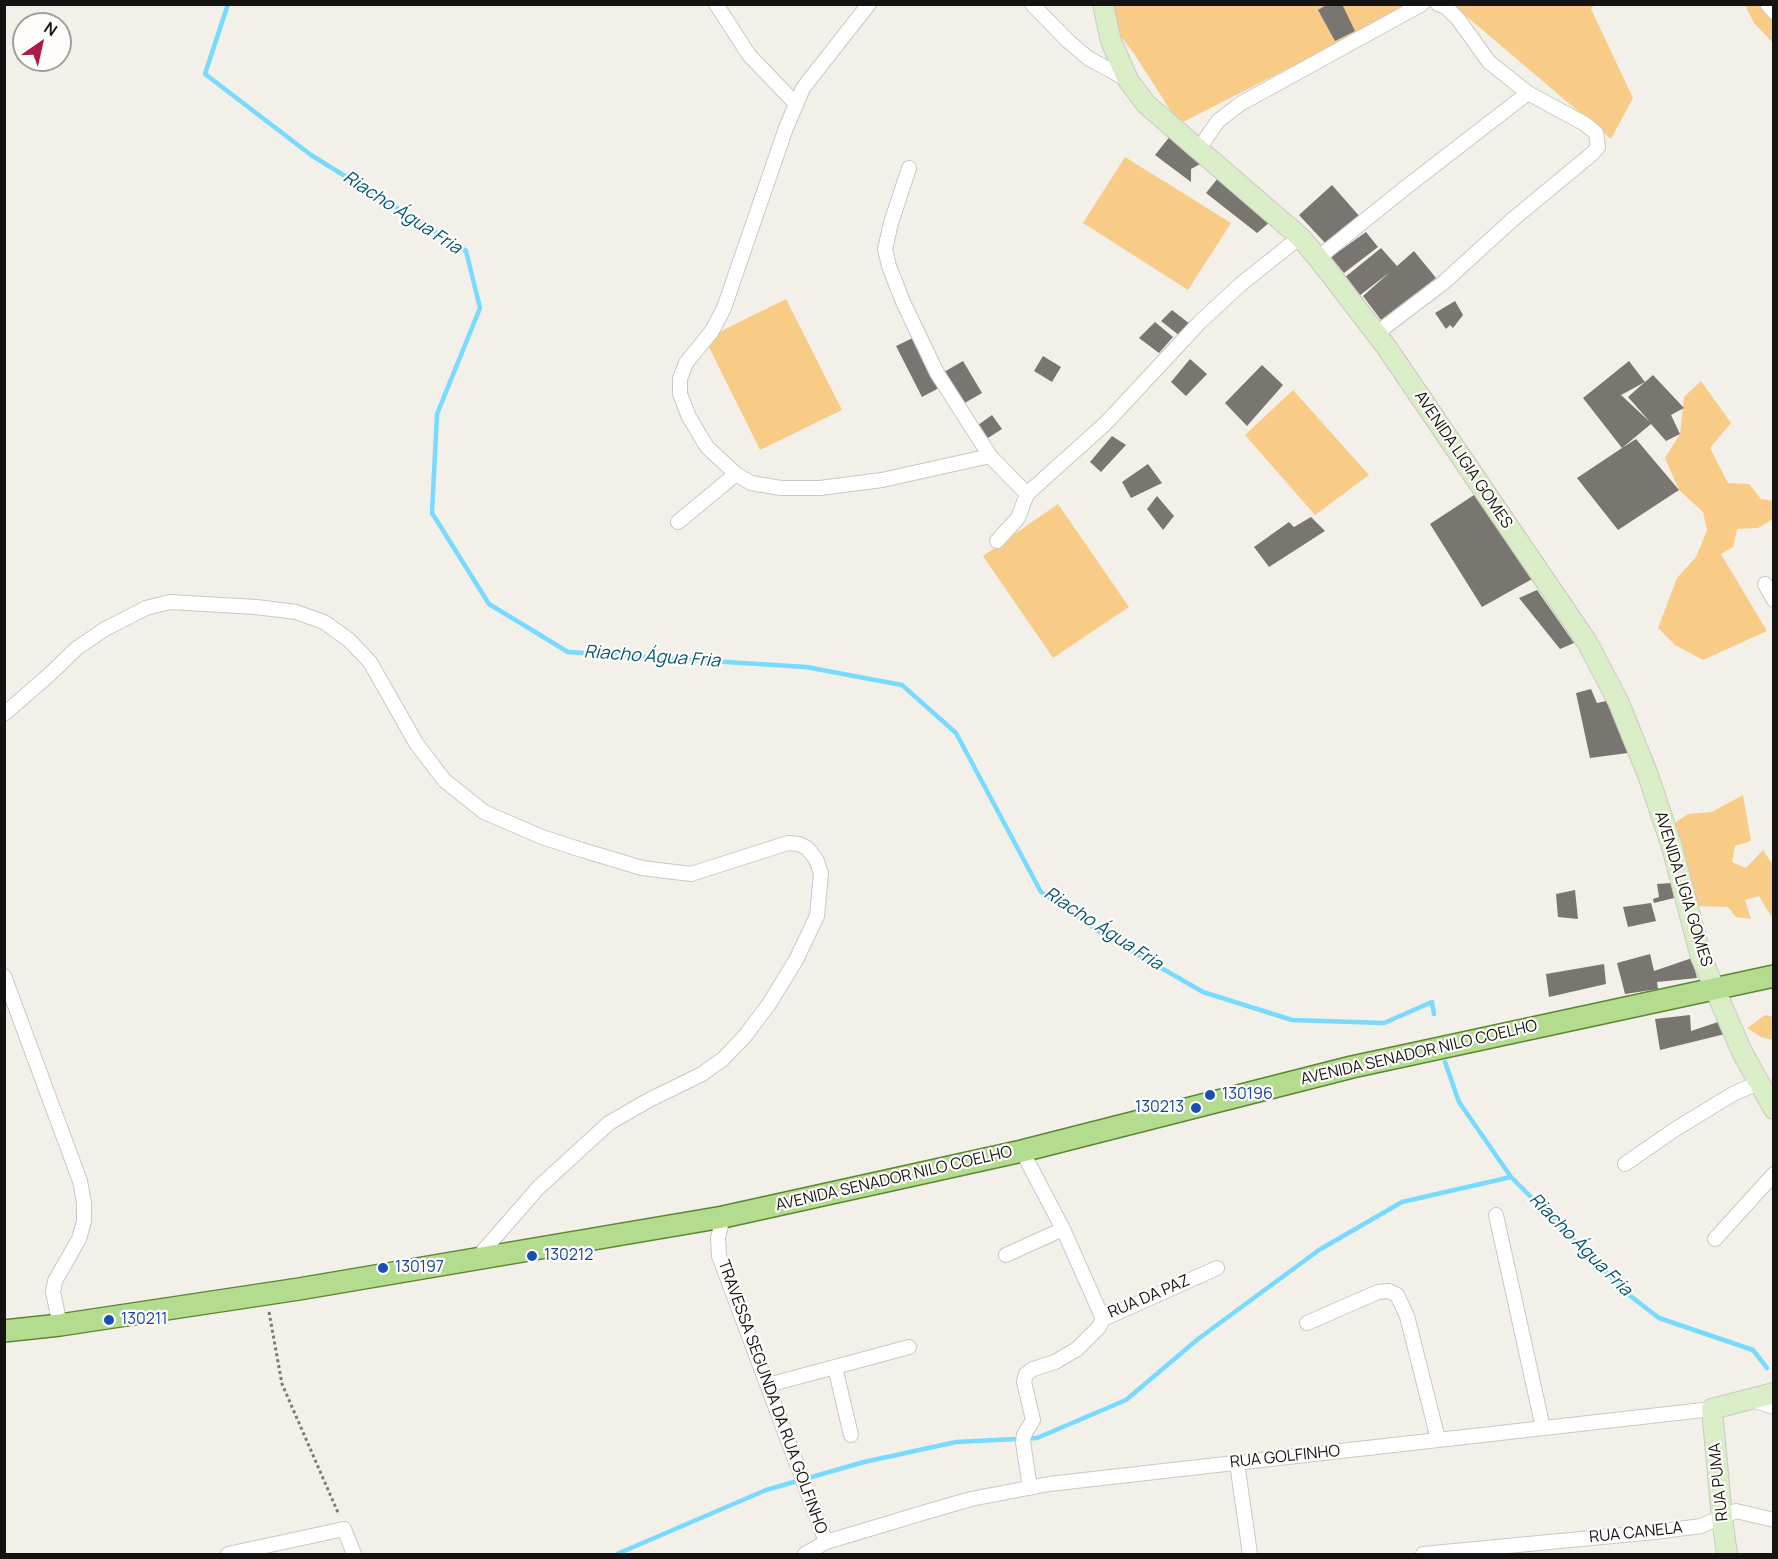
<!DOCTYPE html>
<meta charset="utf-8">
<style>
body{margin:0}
#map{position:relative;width:1778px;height:1559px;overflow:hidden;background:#f3f0ea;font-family:Manrope,sans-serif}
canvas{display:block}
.frame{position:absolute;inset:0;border:6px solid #151311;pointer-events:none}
.north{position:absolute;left:12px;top:12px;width:60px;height:60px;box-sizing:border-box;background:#fffdfb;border:2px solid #a19f9d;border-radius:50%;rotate:34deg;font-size:16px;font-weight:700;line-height:24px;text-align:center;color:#151311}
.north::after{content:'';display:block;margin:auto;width:21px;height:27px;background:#ad1a48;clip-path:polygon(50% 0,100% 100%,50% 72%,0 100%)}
</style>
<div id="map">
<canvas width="1778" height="1559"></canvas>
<div class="frame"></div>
<div class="north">N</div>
</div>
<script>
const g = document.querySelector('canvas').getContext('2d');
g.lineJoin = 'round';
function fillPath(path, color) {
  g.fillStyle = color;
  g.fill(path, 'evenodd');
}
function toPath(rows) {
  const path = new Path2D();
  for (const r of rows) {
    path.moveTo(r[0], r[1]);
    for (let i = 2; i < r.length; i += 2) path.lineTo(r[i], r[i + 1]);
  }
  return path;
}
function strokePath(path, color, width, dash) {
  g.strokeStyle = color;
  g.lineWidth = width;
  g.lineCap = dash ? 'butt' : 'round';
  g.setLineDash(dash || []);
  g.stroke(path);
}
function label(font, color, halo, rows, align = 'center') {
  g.font = font + ' Manrope,sans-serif';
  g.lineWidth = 4.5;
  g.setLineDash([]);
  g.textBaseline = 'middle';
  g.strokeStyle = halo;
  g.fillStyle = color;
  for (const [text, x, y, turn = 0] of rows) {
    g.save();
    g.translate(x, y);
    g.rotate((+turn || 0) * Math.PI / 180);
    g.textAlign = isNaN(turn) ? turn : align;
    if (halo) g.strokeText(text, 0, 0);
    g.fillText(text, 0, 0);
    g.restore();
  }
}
const green = toPath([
 [1097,5,1413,5,1179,124,1135,55],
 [1453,5,1594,5,1591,9,1633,98,1611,139],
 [1745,5,1773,5,1773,43,1754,23],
 [1125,157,1231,223,1188,290,1083,223],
 [786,299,842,410,760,450,705,339],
 [1701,381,1731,423,1710,448,1728,483,1749,484,1761,499,1773,501,1773,519,1758,528,1737,529,1733,547,1721,554,1767,631,1703,660,1675,645,1658,628,1677,578,1696,557,1707,530,1703,512,1679,490,1665,458,1680,434,1684,397],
 [1293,390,1369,475,1315,515,1245,435],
 [1058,504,1129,607,1053,658,983,556],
 [1743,795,1751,841,1735,846,1732,862,1746,868,1763,850,1773,865,1773,917,1769,913,1759,896,1745,900,1751,919,1736,917,1728,907,1698,906,1673,824,1688,814,1712,812],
 [1765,1015,1773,1017,1773,1040,1761,1037,1747,1028]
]);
const stream = toPath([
 [228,4,205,74,311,155,466,251,480,308,437,414,432,513,489,604,568,652,806,667,902,685,956,733,1041,892,1104,935,1203,992,1292,1020,1384,1023,1432,1002,1434,1014],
 [1445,1062,1459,1102,1511,1177,1629,1295,1659,1318,1753,1350,1767,1368],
 [617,1554,766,1490,864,1462,956,1442,1037,1438,1126,1400,1198,1339,1319,1250,1402,1202,1511,1177]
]);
const building = toPath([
 [1328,4,1342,4,1355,31,1335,41,1318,10],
 [1171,135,1204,162,1191,169,1191,182,1155,155],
 [1218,178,1270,222,1257,233,1206,193],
 [1332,185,1361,218,1327,245,1299,215],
 [1366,232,1378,247,1344,273,1331,257],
 [1381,248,1397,266,1414,251,1436,278,1381,320,1363,296,1390,272,1359,296,1344,278],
 [1455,301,1463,315,1453,328,1450,325,1446,329,1435,313],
 [1172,310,1190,324,1180,336,1161,321],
 [1155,322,1173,337,1159,353,1139,338],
 [915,337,939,388,922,397,896,346],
 [1043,356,1061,367,1052,382,1034,371],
 [1190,359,1207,374,1186,396,1171,382],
 [963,361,982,393,963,404,944,372],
 [1629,361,1645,382,1653,375,1684,408,1671,415,1680,434,1666,441,1651,424,1622,448,1636,439,1679,490,1618,530,1577,478,1622,448,1583,398],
 [1645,382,1628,397,1650,422,1621,395],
 [1262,365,1283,385,1247,426,1225,403],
 [992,415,1002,429,988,438,978,425],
 [1112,436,1126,445,1101,472,1090,462],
 [1148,464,1162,483,1131,498,1122,482],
 [1477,493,1534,578,1482,607,1430,524],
 [1157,496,1174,516,1163,530,1147,509],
 [1311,517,1325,531,1269,567,1254,547,1289,522,1294,527],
 [1537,590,1574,643,1560,649,1519,598],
 [1591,689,1597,703,1606,701,1623,735,1628,753,1590,758,1576,693],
 [1671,883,1674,898,1654,903,1653,899,1659,897,1657,884],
 [1575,890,1578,919,1558,917,1556,894],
 [1651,903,1656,921,1628,927,1623,907],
 [1650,954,1654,971,1692,958,1697,978,1657,982,1658,989,1625,994,1617,963],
 [1604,964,1606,984,1549,997,1546,974],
 [1690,1015,1691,1031,1721,1021,1725,1034,1660,1050,1655,1019]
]);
const path = toPath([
 [269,1312,282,1384,339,1515]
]);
const street = toPath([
 [716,4,749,55,796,104],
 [1032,4,1068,41,1088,58,1128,80],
 [1767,4,1774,12],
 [1198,150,1218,121,1240,104,1422,4],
 [909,168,891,223,885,249,889,266,903,302,937,373,990,456,1027,494],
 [1318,258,1405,188,1528,93],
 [1377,333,1443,283,1512,220,1593,153,1598,147,1596,133,1585,124,1528,93,1489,62,1458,19,1446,7,1438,4],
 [736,474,707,447,689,417,680,394,680,379,686,363,712,331,724,308,786,128,803,88,869,4],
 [678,522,736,474,751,483,781,488,820,488,882,480,990,456],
 [997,541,1018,518,1027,494,1106,423,1200,322,1241,284,1300,237],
 [1765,584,1774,600],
 [4,714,49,675,77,648,105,629,146,608,170,602,256,607,296,612,324,622,349,640,370,662,416,743,444,780,484,812,542,837,582,850,642,868,691,874,788,843,799,844,807,848,816,859,821,873,817,916,796,960,769,1004,745,1036,723,1059,702,1074,649,1100,609,1123,538,1188,478,1257],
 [4,976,80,1181,84,1203,84,1221,79,1239,55,1281,53,1292,60,1325],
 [1022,1151,1063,1229,1103,1319,1217,1268],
 [1625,1164,1674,1130,1733,1094,1758,1083],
 [1496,1215,1543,1428],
 [723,1217,718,1238,719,1256,826,1542],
 [1715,1239,1774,1174],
 [1006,1255,1063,1229],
 [1307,1323,1378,1292,1389,1291,1397,1295,1407,1316,1438,1439],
 [835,1367,851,1435],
 [768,1385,909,1347],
 [1752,1400,1774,1407],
 [1237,1463,1250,1554],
 [1030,1488,1023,1442,1024,1435,1033,1420,1024,1382,1026,1374,1033,1369,1055,1362,1077,1349,1099,1327,1103,1319],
 [228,1554,344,1529,354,1554],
 [805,1554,826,1542,926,1512,971,1499,1049,1484,1712,1409],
 [1423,1554,1655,1532,1701,1526,1736,1511,1774,1520]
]);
const secondary = toPath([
 [1103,4,1111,41,1128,80,1146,104,1300,237,1318,258,1385,345,1587,642,1618,701,1648,775,1672,847,1701,957,1742,1052,1774,1109],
 [1727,1554,1722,1518,1712,1409,1774,1393]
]);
const primary = toPath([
 [4,1331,60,1325,299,1289,723,1217,1022,1151,1352,1067,1774,976]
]);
const markers = [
 [1210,1095,6,"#1a4fb4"],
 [1196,1108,6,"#1a4fb4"],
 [532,1256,6,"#1a4fb4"],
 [383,1268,6,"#1a4fb4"],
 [109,1320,6,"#1a4fb4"]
];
const streetNames = [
 ["AVENIDA LIGIA GOMES",1463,460,56],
 ["AVENIDA LIGIA GOMES",1683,889,73],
 ["AVENIDA SENADOR NILO COELHO",1419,1053,-13],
 ["AVENIDA SENADOR NILO COELHO",894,1179,-13],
 ["RUA DA PAZ",1149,1297,-23],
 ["TRAVESSA SEGUNDA DA RUA GOLFINHO",772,1397,70],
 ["RUA GOLFINHO",1285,1457,-6],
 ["RUA PUMA",1719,1482,-96],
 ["RUA CANELA",1636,1533,-6]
];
const transitNames = [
 ["130196",1222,1095],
 ["130213",1184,1108,"right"],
 ["130212",544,1256],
 ["130197",395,1268],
 ["130211",121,1320]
];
const waterNames = [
 ["Riacho Água Fria",402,213,33],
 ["Riacho Água Fria",652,657,4],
 ["Riacho Água Fria",1103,929,33],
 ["Riacho Água Fria",1580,1245,45]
];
fillPath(green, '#f8cc86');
strokePath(stream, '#77dafe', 4.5);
fillPath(building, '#797671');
strokePath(street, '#cbc8c2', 16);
strokePath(secondary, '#cbc8c2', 22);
strokePath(primary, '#5b8632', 24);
strokePath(path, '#7d7a76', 3, [3, 3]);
strokePath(street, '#fff', 14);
strokePath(secondary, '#d9edc7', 20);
strokePath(primary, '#b3dc8f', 21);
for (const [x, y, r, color] of markers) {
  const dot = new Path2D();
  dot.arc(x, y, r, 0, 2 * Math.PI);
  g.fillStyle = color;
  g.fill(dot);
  strokePath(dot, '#fffdfb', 2);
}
label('16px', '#151311', '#fffdfb', streetNames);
label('16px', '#164399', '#fffdfb', transitNames, 'left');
label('italic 18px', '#005870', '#fffdfb', waterNames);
</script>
